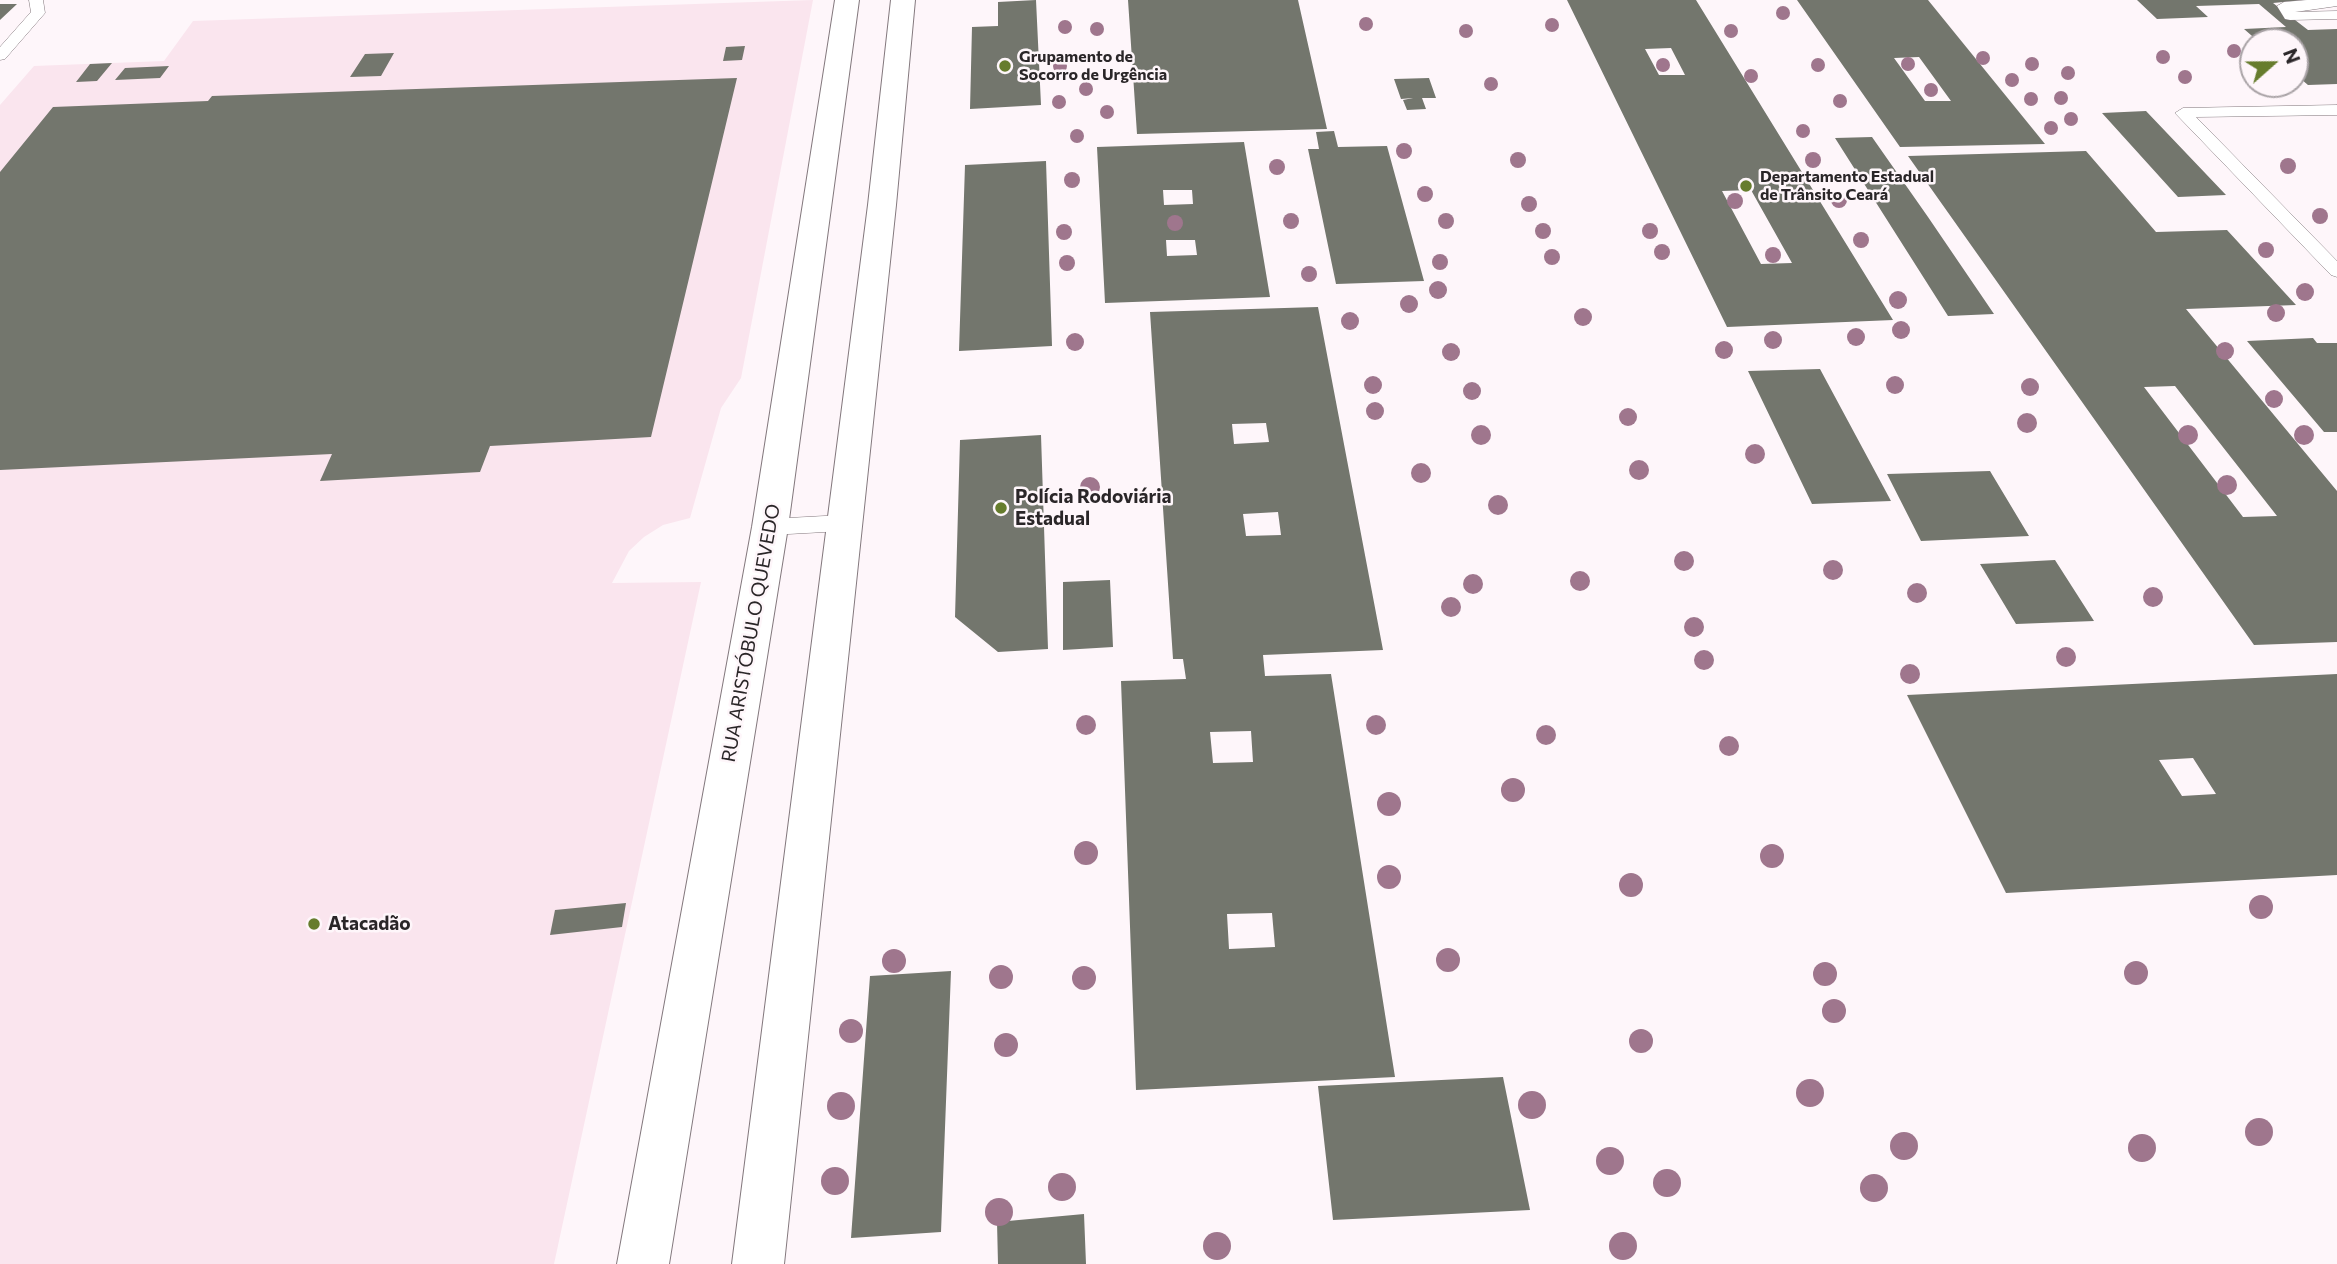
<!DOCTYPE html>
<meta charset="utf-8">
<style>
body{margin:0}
#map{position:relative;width:2337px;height:1264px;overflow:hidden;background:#fef6fa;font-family:Commissioner,sans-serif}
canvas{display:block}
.north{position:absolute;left:2239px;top:28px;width:70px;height:70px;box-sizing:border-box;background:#fef6fa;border:2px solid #a9a3a6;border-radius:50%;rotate:69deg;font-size:19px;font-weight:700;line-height:28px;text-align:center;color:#2a2628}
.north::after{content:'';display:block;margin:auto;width:24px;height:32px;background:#667c2d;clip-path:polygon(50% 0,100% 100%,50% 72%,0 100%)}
</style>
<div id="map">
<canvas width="2337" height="1264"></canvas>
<div class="north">N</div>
</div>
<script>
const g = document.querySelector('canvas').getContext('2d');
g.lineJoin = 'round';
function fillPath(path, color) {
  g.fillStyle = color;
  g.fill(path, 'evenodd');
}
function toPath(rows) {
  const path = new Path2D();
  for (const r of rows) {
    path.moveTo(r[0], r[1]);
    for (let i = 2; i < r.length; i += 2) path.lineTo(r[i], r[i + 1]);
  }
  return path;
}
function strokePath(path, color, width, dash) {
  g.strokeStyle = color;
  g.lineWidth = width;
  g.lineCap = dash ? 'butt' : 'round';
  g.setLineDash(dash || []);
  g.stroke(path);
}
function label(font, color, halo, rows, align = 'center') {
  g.font = font + ' Commissioner,sans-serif';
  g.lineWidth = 5;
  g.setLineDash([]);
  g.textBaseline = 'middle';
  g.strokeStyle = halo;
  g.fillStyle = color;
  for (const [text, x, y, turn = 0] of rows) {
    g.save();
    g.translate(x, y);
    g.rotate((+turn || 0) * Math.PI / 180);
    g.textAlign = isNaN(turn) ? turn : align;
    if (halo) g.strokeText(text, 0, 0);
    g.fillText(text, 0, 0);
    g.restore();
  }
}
const built = toPath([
 [813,0,741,378,721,408,690,518,663,525,644,537,629,551,612,583,701,582,554,1264,0,1264,0,105,34,66,164,61,193,21]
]);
const building = toPath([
 [1036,0,1041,105,970,109,972,27,998,26,998,2],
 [1128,0,1298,0,1327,129,1137,134],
 [1567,0,1696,0,1893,320,1727,327],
 [1671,48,1685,75,1659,75,1645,49],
 [1751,190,1792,263,1761,264,1722,191],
 [1797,0,1928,0,2045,144,1900,147],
 [1919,57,1951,101,1925,101,1894,58],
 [2137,0,2304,0,2273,3,2308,30,2337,29,2337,84,2308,85,2295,74,2295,42,2259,42,2244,29,2286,27,2259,4,2196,6,2208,17,2157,19],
 [0,4,17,4,0,20],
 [745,46,742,60,723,61,726,47],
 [394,53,381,76,350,77,365,54],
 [112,63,97,81,76,82,90,64],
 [169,66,160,78,115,80,125,68],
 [737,78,651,437,490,446,480,472,320,481,332,454,0,470,0,172,53,107,208,101,212,96],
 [1429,78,1436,98,1422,98,1426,109,1407,110,1403,100,1413,98,1401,99,1394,79],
 [2146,111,2226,195,2178,197,2102,113],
 [1334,131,1338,147,1387,146,1424,281,1336,284,1308,149,1319,149,1316,132],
 [1872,137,1928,217,1994,314,1948,316,1835,138],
 [1244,142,1270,297,1105,303,1097,147],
 [1163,190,1192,190,1193,204,1164,205],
 [1166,240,1195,240,1197,255,1167,256],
 [2086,151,2156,232,2227,230,2296,305,2186,309,2337,491,2337,642,2254,645,1908,156],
 [2175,386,2277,516,2243,517,2144,387],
 [1046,161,1052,346,959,351,965,165],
 [1318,307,1383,650,1263,655,1265,676,1331,674,1395,1077,1136,1090,1121,681,1186,679,1183,659,1173,659,1150,312],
 [1266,423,1269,442,1234,444,1232,424],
 [1278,512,1281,535,1246,536,1243,514],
 [1251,731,1253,762,1213,763,1210,732],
 [1272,913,1275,947,1229,949,1227,914],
 [2313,338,2317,343,2337,343,2337,432,2324,432,2247,341],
 [1820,369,1891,501,1812,504,1748,371],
 [1041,435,1048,649,998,652,955,617,960,440],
 [1990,471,2029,536,1921,541,1887,474],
 [2055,560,2094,621,2016,624,1980,564],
 [1110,580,1113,647,1063,650,1063,582],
 [2337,674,2337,875,2006,893,1907,695],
 [2193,758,2216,794,2182,796,2159,760],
 [626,903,622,927,550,935,555,910],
 [951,971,941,1232,851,1238,870,976],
 [1503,1077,1530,1210,1333,1220,1318,1086],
 [1084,1214,1086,1264,998,1264,997,1222]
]);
const service = toPath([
 [29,0,43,0,45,13,5,59,0,60,0,47,31,12,29,0],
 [2307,0,2337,0,2337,6,2295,12,2337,11,2337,19,2290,20,2285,19,2277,6,2284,2,2307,0],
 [2337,105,2337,115,2196,117,2337,261,2337,277,2331,275,2175,113,2183,108,2337,105],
 [843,515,851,517,854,523,851,529,843,531,770,535,762,533,759,527,762,521,770,519,843,515]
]);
const minor = toPath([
 [835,0,859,0,788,527,669,1264,617,1264,752,527,835,0],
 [891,0,915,0,896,205,784,1264,732,1264,868,205,891,0]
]);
const trees = [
 [1783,13,7],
 [1366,24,7],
 [1552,25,7],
 [1065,27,7],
 [1097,29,7],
 [1466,31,7],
 [1731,31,7],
 [2234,51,7],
 [2163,57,7],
 [1983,58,7],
 [1908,64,7],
 [2032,64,7],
 [1663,65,7],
 [1818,65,7],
 [1060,66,7],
 [2068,73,7],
 [1751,76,7],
 [2185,77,7],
 [2012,80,7],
 [1491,84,7],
 [1086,89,7],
 [1931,90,7],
 [2061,98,7],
 [2031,99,7],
 [1840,101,7],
 [1059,102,7],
 [1107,112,7],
 [2071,119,7],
 [2051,128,7],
 [1803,131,7],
 [1077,136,7],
 [1404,151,8],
 [1518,160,8],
 [1813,160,8],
 [2288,166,8],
 [1277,167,8],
 [1072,180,8],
 [1425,194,8],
 [1839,200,8],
 [1735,201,8],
 [1529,204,8],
 [2320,216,8],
 [1291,221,8],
 [1446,221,8],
 [1175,223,8],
 [1543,231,8],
 [1650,231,8],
 [1064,232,8],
 [1861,240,8],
 [2266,250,8],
 [1662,252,8],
 [1773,255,8],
 [1552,257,8],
 [1440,262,8],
 [1067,263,8],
 [1309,274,8],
 [1438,290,9],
 [2305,292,9],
 [1898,300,9],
 [1409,304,9],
 [2276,313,9],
 [1583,317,9],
 [1350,321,9],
 [1901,330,9],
 [1856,337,9],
 [1773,340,9],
 [1075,342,9],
 [1724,350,9],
 [2225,351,9],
 [1451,352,9],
 [1373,385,9],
 [1895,385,9],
 [2030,387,9],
 [1472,391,9],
 [2274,399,9],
 [1375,411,9],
 [1628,417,9],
 [2027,423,10],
 [1481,435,10],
 [2188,435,10],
 [2304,435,10],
 [1755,454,10],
 [1639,470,10],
 [1421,473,10],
 [2227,485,10],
 [1090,487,10],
 [1498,505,10],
 [1684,561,10],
 [1833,570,10],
 [1580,581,10],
 [1473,584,10],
 [1917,593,10],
 [2153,597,10],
 [1451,607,10],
 [1694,627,10],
 [2066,657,10],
 [1704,660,10],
 [1910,674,10],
 [1086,725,10],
 [1376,725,10],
 [1546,735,10],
 [1729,746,10],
 [1513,790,12],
 [1389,804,12],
 [1086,853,12],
 [1772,856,12],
 [1389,877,12],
 [1631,885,12],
 [2261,907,12],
 [1448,960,12],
 [894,961,12],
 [2136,973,12],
 [1825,974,12],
 [1001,977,12],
 [1084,978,12],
 [1834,1011,12],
 [851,1031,12],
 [1641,1041,12],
 [1006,1045,12],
 [1810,1093,14],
 [1532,1105,14],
 [841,1106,14],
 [2259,1132,14],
 [1904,1146,14],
 [2142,1148,14],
 [1610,1161,14],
 [835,1181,14],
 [1667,1183,14],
 [1062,1187,14],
 [1874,1188,14],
 [999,1212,14],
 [1217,1246,14],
 [1623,1246,14]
];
const markers = [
 [1005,66,7,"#667c2d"],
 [1746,186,7,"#667c2d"],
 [1001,508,7,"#667c2d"],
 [314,924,7,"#667c2d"]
];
const farPoinames = [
 ["Grupamento de",1019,57],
 ["Socorro de Urgência",1019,75],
 ["Departamento Estadual",1760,177],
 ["de Trânsito Ceará",1760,195]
];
const poiNames = [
 ["Polícia Rodoviária",1015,497],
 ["Estadual",1015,519],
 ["Atacadão",328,924]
];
const streetNames = [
 ["RUA ARISTÓBULO QUEVEDO",751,633,-80]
];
fillPath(built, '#fae5ee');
fillPath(building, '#73766d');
strokePath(service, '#83787d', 1);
strokePath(minor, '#83787d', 2);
fillPath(service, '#fff');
fillPath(minor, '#fff');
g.fillStyle = '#9f768d';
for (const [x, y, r] of trees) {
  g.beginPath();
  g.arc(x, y, r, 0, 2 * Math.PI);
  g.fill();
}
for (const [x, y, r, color] of markers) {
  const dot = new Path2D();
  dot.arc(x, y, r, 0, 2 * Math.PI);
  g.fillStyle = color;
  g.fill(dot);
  strokePath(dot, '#fef6fa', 2.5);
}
label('bold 16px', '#2a2628', '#fef6fa', farPoinames, 'left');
label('bold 19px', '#2a2628', '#fef6fa', poiNames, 'left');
label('19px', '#2a2628', '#fef6fa', streetNames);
</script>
